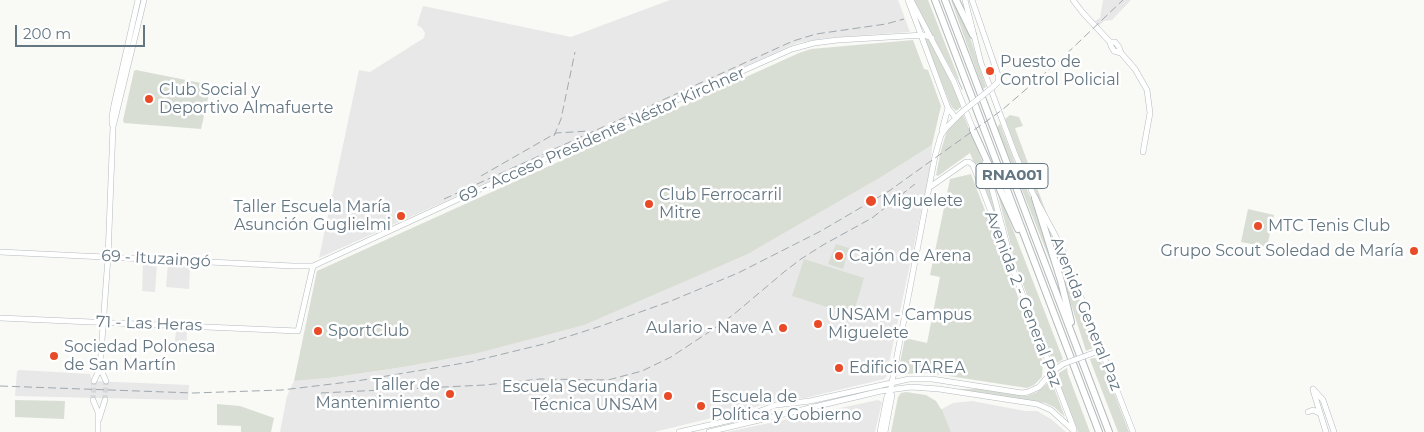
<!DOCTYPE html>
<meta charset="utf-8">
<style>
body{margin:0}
#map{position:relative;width:1424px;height:432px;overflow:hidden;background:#f9f9f6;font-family:Montserrat,sans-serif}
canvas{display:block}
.scale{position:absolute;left:15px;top:25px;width:130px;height:22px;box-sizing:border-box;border:2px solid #637682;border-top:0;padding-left:6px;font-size:15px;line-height:18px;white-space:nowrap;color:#637682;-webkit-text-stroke:4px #fff;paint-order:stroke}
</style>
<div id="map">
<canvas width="1424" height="432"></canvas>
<div class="scale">200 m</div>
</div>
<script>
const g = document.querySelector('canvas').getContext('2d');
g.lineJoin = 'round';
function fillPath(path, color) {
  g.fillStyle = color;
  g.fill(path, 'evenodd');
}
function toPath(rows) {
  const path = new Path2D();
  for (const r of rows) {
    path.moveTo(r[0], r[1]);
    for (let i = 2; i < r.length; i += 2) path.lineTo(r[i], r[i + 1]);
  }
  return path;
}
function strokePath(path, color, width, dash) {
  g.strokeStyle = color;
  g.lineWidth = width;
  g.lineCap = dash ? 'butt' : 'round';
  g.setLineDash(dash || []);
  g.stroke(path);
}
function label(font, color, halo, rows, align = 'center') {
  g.font = font + ' Montserrat,sans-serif';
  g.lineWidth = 5;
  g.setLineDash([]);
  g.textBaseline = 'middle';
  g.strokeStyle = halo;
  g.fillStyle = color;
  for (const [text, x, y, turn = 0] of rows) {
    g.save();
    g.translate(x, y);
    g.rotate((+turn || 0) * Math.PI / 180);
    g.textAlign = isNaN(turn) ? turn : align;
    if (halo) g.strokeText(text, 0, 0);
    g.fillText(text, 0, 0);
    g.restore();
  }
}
const built = toPath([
 [670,0,898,0,910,32,826,38,797,43,319,258,359,70,370,72,424,38,425,33,422,28,417,25,423,6,571,37],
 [1103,0,1131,0,1112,20,1104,21,1099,26,1095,21,1100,18],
 [932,145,930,170,886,377,884,379,805,398,775,401,749,409,654,432,280,432,287,396,294,381,329,378,404,367,474,354,696,276,748,254,883,176],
 [143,263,157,264,155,292,142,291],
 [168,265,189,266,190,268,189,289,166,287],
 [176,330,185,331,187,333,186,353,163,352,163,346,169,347,169,341,175,341],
 [19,370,90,374,92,381,189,385,188,400,15,396,17,372],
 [878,400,882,402,875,432,727,432],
 [972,401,1025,411,1037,411,1051,419,1066,432,951,432,942,409,953,403]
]);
const green = toPath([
 [913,0,928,0,959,79,957,80],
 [951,0,954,0,969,34,986,87,983,89],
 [924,38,929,39,957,95,961,107,956,111,951,106],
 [913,40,924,69,928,70,941,106,932,145,883,176,748,254,584,325,474,354,404,367,329,378,294,381,317,271,799,53,811,49],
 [136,70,211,85,201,129,124,123,123,120,134,71],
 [963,114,982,161,991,187,1001,233,970,153,938,176,936,175,941,150,947,131],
 [1010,115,1019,117,1023,126,1015,128,1049,220,1022,164,1005,119],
 [1000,124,1020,176,1035,206,1059,283,997,127],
 [971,174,1043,362,1042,377,1034,385,1027,388,929,373,899,374,898,372,905,338,927,343,940,277,930,275,950,179],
 [995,183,1063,359,1054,365,1017,269],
 [1248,209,1274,215,1267,247,1241,242],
 [1046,226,1062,255,1095,340,1093,348,1086,351],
 [836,244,849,248,843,269,828,264],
 [804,259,864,278,853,315,792,296],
 [1094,358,1098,359,1103,364,1129,432,1118,432,1092,365,1090,359],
 [1067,368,1068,374,1090,432,1078,432,1060,386,1062,385,1059,379,1059,373],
 [1051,380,1065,417,1054,407,1045,403,956,389,981,389,1027,396,1037,392],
 [906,392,926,395,936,401,941,409,942,409,951,432,891,432,898,397,901,393],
 [15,400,65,401,64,419,15,417],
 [217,404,240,406,274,418,271,432,241,432,241,426,217,425]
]);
const stream = toPath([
 [958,80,962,89]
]);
const secondaryTunnel = toPath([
 [93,400,94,381],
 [105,400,106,381]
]);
const secondary = toPath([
 [908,0,948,108,955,117],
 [911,0,954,82,975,134],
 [965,0,981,63,1015,154,1035,198,1062,248,1133,432],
 [972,0,998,75,998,82,993,87],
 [1073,0,1083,13,1110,42,1111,46,1114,51,1121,53,1135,69,1147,90,1150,113,1143,152],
 [1110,42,1115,42,1119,47,1121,53],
 [112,124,112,117,114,105,138,0],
 [942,130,948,108],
 [985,163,1010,256],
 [930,187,966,162,969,162,973,165,1074,429],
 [0,252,293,266,313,266,589,139,792,49,814,43,838,40,924,35,932,38],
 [0,318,298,331,313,266],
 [1088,355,1102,350],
 [100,368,106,381],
 [94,381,100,368,108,257,113,127,144,0],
 [1313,389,1323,400,1334,432],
 [1313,390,1326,432],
 [93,400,98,412,98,432],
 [1308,412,1313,410,1319,413],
 [99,419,105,400],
 [679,432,744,417,776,405,810,401,909,379,932,379,1022,393,1028,392,1039,387,1052,372,1063,364],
 [709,432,881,391,911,387,939,389,1037,404,1051,410,1074,431],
 [880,432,887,396,890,393,935,156,941,135,947,127,962,112],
 [885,432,892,395,890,393]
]);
const highway = toPath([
 [935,0,1099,432],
 [945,0,1109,432],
 [956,0,973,35],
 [973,130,1018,229],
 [1035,198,1061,281,1071,322]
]);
const rail = toPath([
 [554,136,561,119,575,52],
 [481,176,556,133,589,131],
 [444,199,793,41,816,34,886,24,904,19],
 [0,386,193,393,282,390,357,381,470,362,548,343,601,326,671,301,738,273,821,231,889,191,1002,110,1060,60,1123,0],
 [321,393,485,385,540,379,608,380,642,371,671,357,709,332,733,315,784,272,801,259,823,245,872,218,915,184]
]);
const secondaryBridge = toPath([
 [962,112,993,87],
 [1063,364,1088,355]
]);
const markers = [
 [990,71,5,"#e94a27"],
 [149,99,5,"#e94a27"],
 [871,201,6,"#e94a27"],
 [649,204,5,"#e94a27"],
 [401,216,5,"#e94a27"],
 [1258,226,5,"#e94a27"],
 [1414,251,5,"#e94a27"],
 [839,256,5,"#e94a27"],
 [818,324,5,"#e94a27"],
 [783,328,5,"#e94a27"],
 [318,331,5,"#e94a27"],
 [54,356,5,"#e94a27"],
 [839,368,5,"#e94a27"],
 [450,394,5,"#e94a27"],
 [668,396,5,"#e94a27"],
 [701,406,5,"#e94a27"]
];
const shields = [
 [1012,176,72]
];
const shieldNames = [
 ["RNA001",1012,176]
];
const poiNames = [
 ["Puesto de",1000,62],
 ["Control Policial",1000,80],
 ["Club Social y",159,90],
 ["Deportivo Almafuerte",159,108],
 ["Club Ferrocarril",659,195],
 ["Mitre",659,213],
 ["Miguelete",882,201],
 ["Taller Escuela María",391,207,"right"],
 ["Asunción Guglielmi",391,225,"right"],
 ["MTC Tenis Club",1268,226],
 ["Grupo Scout Soledad de María",1404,251,"right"],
 ["Cajón de Arena",849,256],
 ["UNSAM - Campus",828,315],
 ["Miguelete",828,333],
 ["Aulario - Nave A",773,328,"right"],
 ["SportClub",328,331],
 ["Sociedad Polonesa",64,347],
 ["de San Martín",64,365],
 ["Edificio TAREA",849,368],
 ["Taller de",440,385,"right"],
 ["Mantenimiento",440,403,"right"],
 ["Escuela Secundaria",658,387,"right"],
 ["Técnica UNSAM",658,405,"right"],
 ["Escuela de",711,397],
 ["Política y Gobierno",711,415]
];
const streetNames = [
 ["69 - Acceso Presidente Néstor Kirchner",602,135,-24],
 ["69 - Ituzaingó",156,259,3],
 ["Avenida 2 - General Paz",1023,299,69],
 ["Avenida General Paz",1086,314,68],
 ["71 - Las Heras",149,324,2]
];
fillPath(built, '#e7e8e7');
fillPath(green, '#d9ded5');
strokePath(stream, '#b9c7ca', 1);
strokePath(secondaryTunnel, '#d4d8d9', 5, [5, 2.5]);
strokePath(secondary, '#b4bbbf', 6);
strokePath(highway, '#b5babd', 8);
strokePath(secondary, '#fff', 5);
strokePath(highway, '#fff', 6);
strokePath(rail, '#a1a9af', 1, [8, 4]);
strokePath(secondaryBridge, '#b4bbbf', 6, []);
strokePath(secondaryBridge, '#fff', 5);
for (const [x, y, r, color] of markers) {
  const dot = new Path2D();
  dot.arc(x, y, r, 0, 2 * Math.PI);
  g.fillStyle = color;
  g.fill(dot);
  strokePath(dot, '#fff', 2);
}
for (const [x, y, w] of shields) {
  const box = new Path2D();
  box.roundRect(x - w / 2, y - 12.5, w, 25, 4);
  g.fillStyle = '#fff';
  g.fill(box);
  strokePath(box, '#637682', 1);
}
label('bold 15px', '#637682', null, shieldNames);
label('16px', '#637682', '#fff', poiNames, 'left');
label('16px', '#637682', '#fff', streetNames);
</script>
